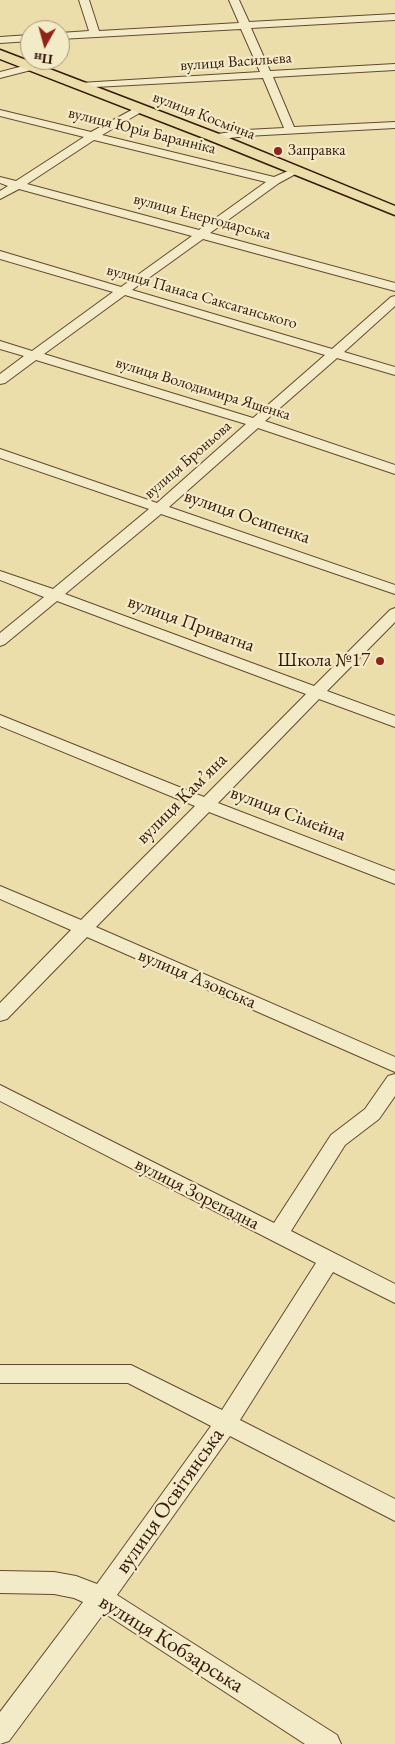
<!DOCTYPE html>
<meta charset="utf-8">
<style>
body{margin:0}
#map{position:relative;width:395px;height:1744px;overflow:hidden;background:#ecdeab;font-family:"EB Garamond",serif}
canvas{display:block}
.north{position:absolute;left:20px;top:20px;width:50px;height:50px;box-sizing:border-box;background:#f3eac8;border:1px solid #a7967b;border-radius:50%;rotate:187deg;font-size:14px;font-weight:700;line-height:20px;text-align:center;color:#341907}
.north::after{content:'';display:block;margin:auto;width:18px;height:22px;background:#8f2418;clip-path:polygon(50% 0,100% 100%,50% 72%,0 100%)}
</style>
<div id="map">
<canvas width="395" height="1744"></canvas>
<div class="north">Пн</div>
</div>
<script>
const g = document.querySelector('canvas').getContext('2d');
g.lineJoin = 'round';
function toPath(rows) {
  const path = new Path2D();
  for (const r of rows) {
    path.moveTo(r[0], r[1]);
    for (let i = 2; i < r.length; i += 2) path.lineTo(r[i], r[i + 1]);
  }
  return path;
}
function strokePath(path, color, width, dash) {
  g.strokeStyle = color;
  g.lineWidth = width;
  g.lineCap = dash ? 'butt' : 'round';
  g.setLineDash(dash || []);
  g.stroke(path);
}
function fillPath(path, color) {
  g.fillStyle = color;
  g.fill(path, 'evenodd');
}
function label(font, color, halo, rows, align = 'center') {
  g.font = font + ' "EB Garamond",serif';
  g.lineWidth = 4.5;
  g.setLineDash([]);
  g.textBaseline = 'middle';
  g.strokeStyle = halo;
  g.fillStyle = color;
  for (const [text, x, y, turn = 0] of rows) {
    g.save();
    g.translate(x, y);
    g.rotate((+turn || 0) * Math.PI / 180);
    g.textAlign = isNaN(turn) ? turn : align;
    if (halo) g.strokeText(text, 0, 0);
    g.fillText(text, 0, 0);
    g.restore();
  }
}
const minor = toPath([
 [79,0,89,0,99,31,239,23,229,0,239,0,249,22,395,14,395,20,251,28,270,71,395,64,395,70,273,77,294,127,395,122,395,128,246,136,214,140,209,137,210,135,246,130,284,128,263,78,76,88,75,86,80,83,260,72,241,29,60,39,60,33,89,31,79,0],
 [30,35,30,41,0,43,0,37,30,35],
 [31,64,35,65,35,69,0,78,0,72,31,64],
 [139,106,144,109,143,111,102,135,274,177,295,168,301,171,279,183,210,233,395,283,395,291,203,239,132,290,332,349,391,297,395,296,395,306,344,352,395,367,395,375,337,358,265,421,395,465,395,474,258,428,169,507,395,585,395,594,161,514,65,594,314,686,390,610,395,608,395,622,327,691,395,716,395,727,319,699,218,803,395,871,395,884,209,812,96,927,395,1057,395,1072,87,937,7,1019,0,1021,0,1003,71,930,0,899,0,886,81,920,195,806,0,726,0,715,204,797,306,694,57,601,5,644,0,646,0,633,44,597,0,580,0,571,53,589,149,509,0,458,0,449,157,503,246,424,36,360,5,383,0,384,0,374,24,356,0,349,0,341,32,351,113,292,0,259,0,251,121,287,192,236,19,189,0,199,0,191,8,186,0,183,0,177,16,181,84,137,0,116,0,110,91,132,139,106],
 [94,140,266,182,199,230,27,184,94,140],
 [125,295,325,355,253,418,44,354,125,295],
 [395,1074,395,1096,379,1119,345,1145,291,1231,395,1284,395,1303,333,1272,240,1420,395,1499,395,1521,230,1436,117,1595,337,1735,341,1744,305,1744,104,1613,9,1741,0,1744,0,1712,83,1602,74,1598,54,1594,0,1593,0,1571,54,1572,76,1576,97,1584,211,1426,128,1383,0,1383,0,1365,131,1365,222,1410,316,1263,0,1101,0,1085,274,1223,331,1135,365,1109,388,1076,395,1074]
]);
const major = toPath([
 [0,50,219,134,395,206,395,215,209,140,0,59,0,50]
]);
const markers = [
 [278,151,5,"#8f2418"],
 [380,661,5,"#8f2418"]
];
const farStreetnames = [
 ["вулиця Васильєва",236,62,-4],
 ["вулиця Космічна",204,116,21],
 ["вулиця Юрія Баранніка",142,131,14],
 ["вулиця Енергодарська",202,217,15],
 ["вулиця Панаса Саксаганського",202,297,16],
 ["вулиця Володимира Ященка",203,389,17],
 ["вулиця Броньова",188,460,-41]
];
const farPoinames = [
 ["Заправка",288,151]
];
const streetNames = [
 ["вулиця Осипенка",247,517,19],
 ["вулиця Приватна",191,624,20],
 ["вулиця Кам’яна",182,799,-45],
 ["вулиця Сімейна",288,814,21],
 ["вулиця Азовська",197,979,23],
 ["вулиця Зорепадна",197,1194,27]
];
const poiNames = [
 ["Школа №17",370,661]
];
const nearStreetnames = [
 ["вулиця Освітянська",170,1501,-55],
 ["вулиця Кобзарська",171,1644,32]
];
strokePath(minor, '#624a30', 2);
strokePath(major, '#341907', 3);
fillPath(minor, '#f3eac8');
fillPath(major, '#ecdeab');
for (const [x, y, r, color] of markers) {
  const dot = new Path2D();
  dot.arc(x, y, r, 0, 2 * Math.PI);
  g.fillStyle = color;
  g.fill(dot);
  strokePath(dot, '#f3eac8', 2);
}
label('16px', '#341907', '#f3eac8', farStreetnames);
label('16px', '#341907', '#f3eac8', farPoinames, 'left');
label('19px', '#341907', '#f3eac8', streetNames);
label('19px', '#341907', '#f3eac8', poiNames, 'right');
label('22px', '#341907', '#f3eac8', nearStreetnames);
</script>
